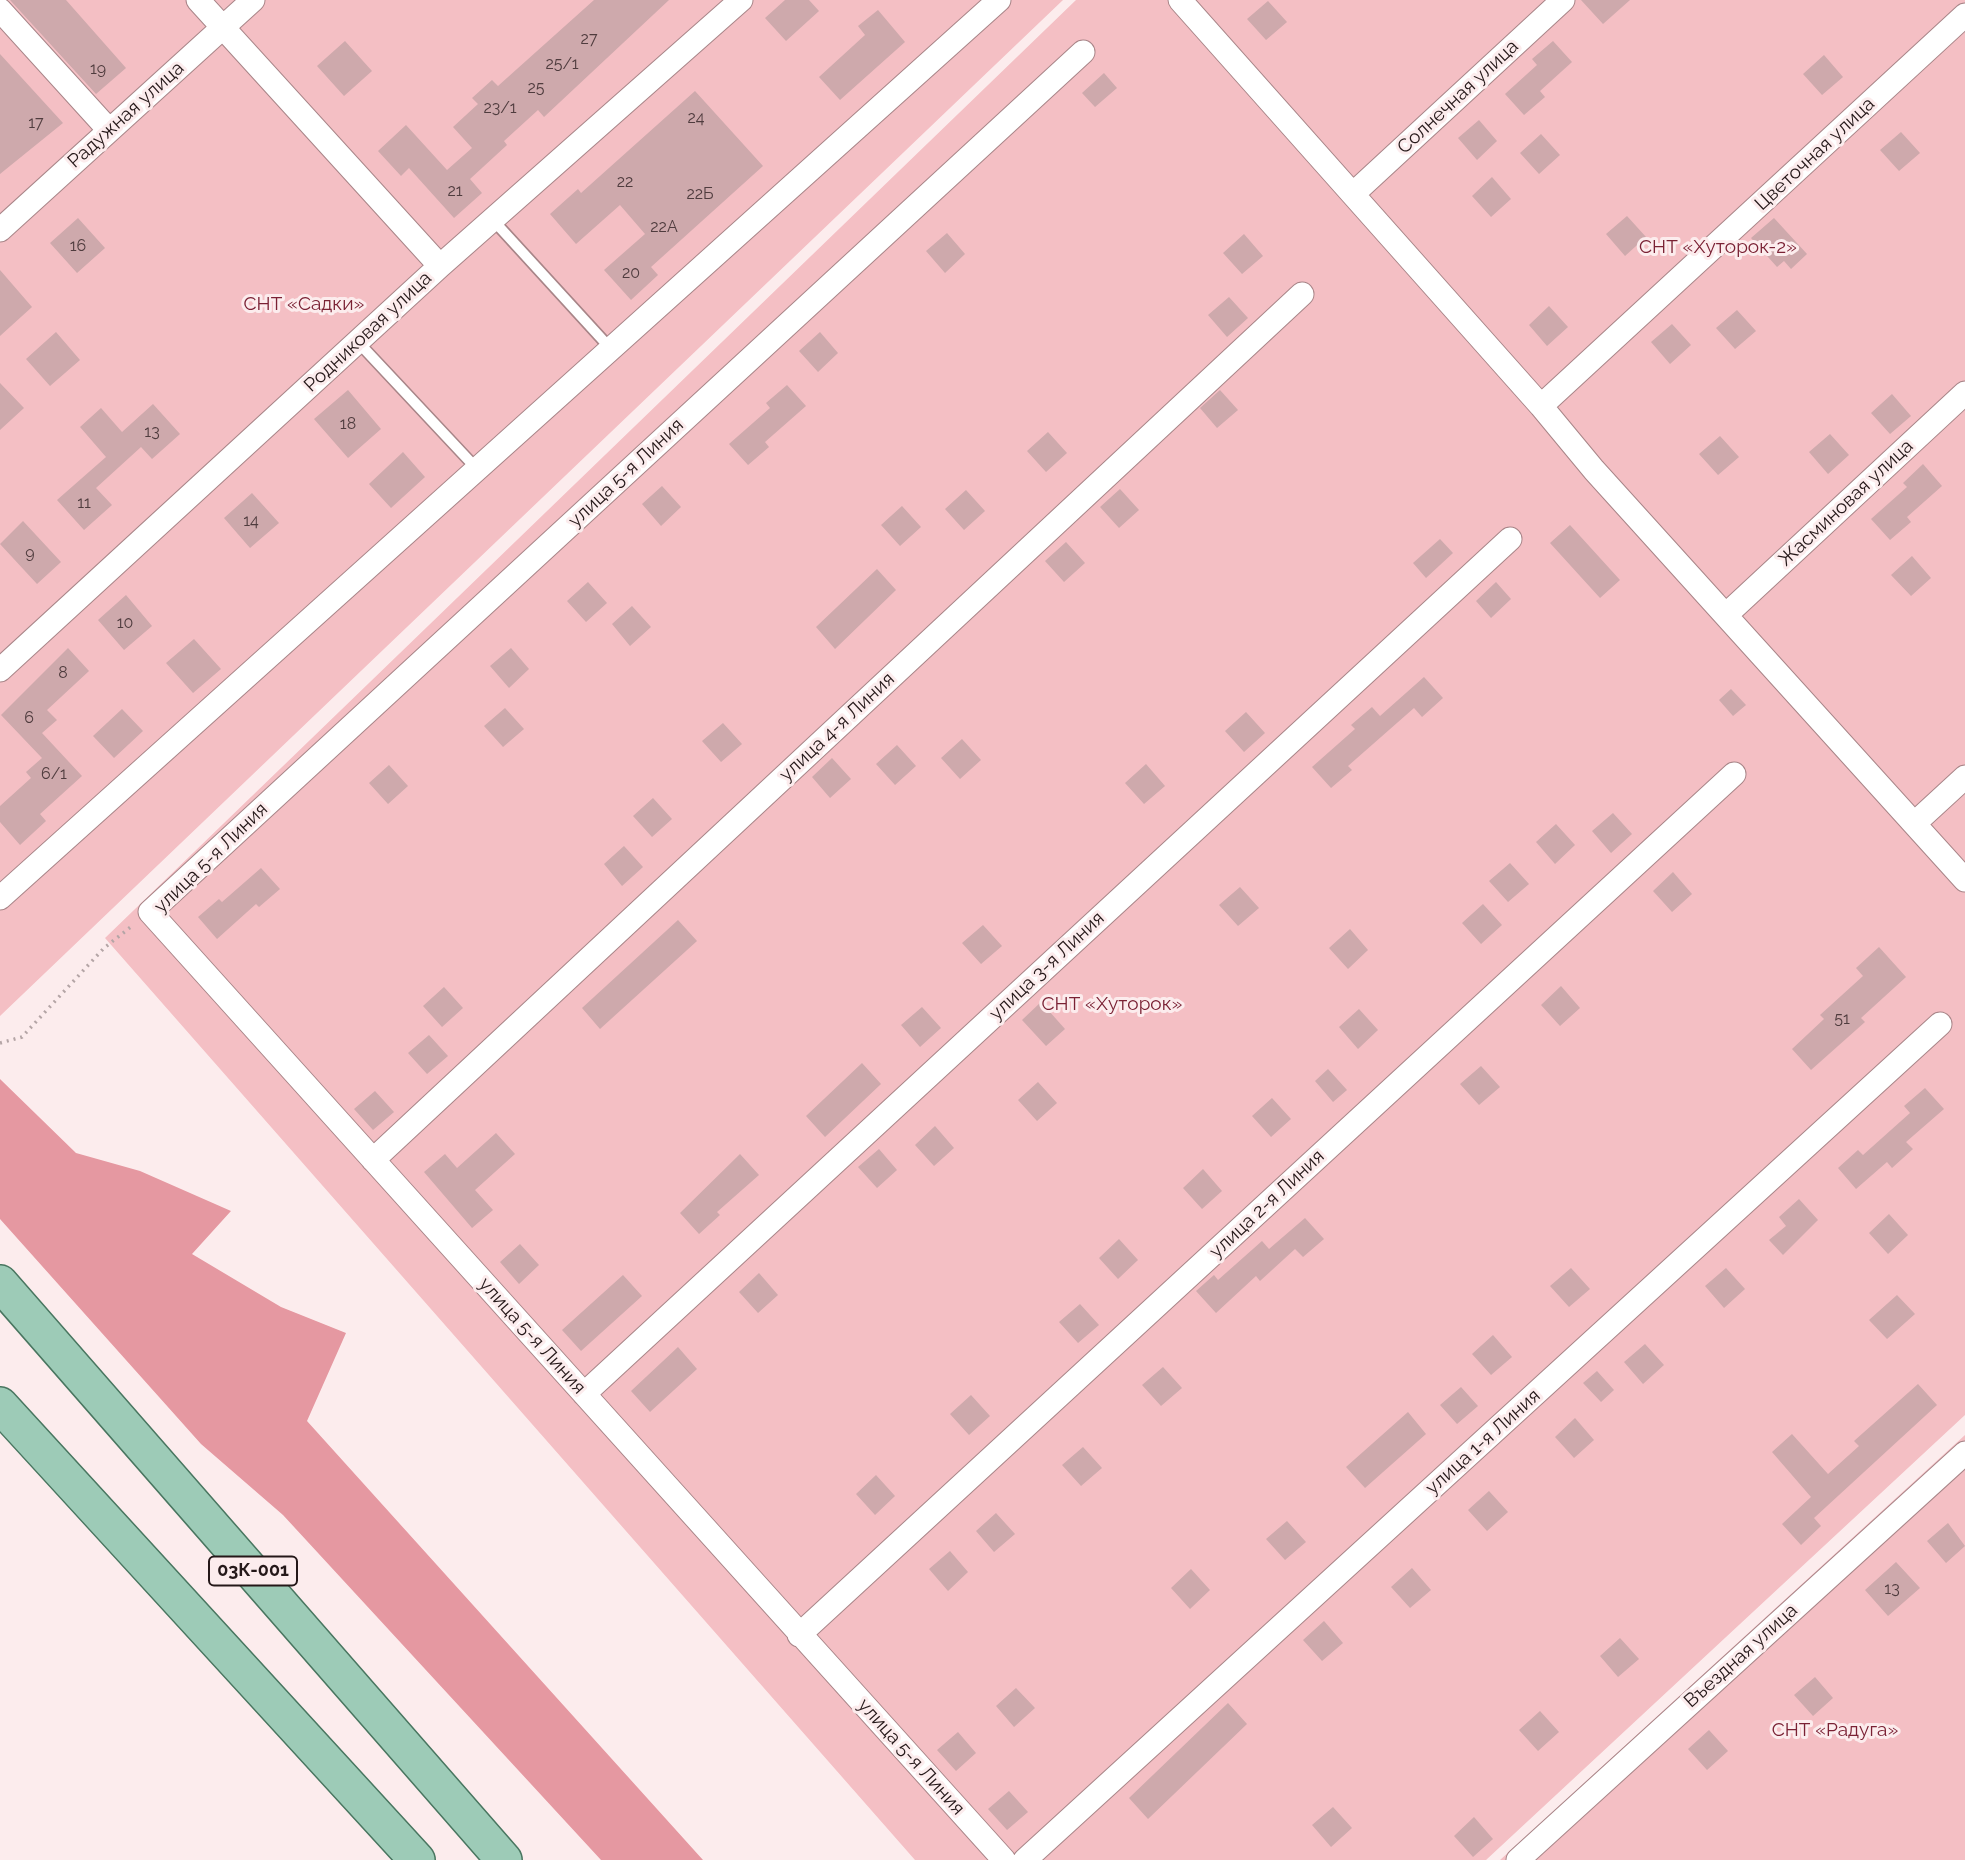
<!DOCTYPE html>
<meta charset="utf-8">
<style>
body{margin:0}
canvas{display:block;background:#fceced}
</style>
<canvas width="1965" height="1860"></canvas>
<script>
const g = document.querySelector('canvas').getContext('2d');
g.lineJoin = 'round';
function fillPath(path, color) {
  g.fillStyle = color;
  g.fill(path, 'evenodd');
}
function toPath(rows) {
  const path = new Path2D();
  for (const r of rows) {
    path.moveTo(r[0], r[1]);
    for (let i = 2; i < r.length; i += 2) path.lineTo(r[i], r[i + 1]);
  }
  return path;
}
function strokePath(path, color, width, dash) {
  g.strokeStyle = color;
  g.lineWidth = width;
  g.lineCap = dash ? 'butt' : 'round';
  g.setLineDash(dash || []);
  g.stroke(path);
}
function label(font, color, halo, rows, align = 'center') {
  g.font = font + ' Raleway,sans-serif';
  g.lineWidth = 6;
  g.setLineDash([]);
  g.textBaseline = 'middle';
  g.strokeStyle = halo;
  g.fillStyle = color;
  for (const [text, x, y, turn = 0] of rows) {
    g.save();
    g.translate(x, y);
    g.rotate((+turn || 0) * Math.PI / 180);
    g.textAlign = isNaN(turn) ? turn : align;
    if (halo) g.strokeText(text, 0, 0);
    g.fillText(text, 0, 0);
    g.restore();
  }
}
const green = toPath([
 [0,0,1063,0,0,1016],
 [1076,0,1965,0,1965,1415,1486,1860,915,1860,105,938],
 [1965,1435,1965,1860,1500,1860]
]);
const forest = toPath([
 [0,1079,76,1153,140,1171,231,1211,192,1254,281,1307,346,1333,307,1421,703,1860,601,1860,283,1515,201,1444,0,1219]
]);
const building = toPath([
 [10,0,66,0,126,68,96,94],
 [594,0,669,0,544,117,538,110,504,141,507,145,470,179,482,193,454,218,409,168,401,176,378,151,406,125,447,170,472,148,453,127,478,104,472,98,492,80,498,86],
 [785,0,809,0,819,11,786,41,765,18],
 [1581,0,1630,0,1603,24],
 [1268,1,1287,22,1266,40,1247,19],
 [878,10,905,42,840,100,819,77,865,35,858,26],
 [345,41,372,71,344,96,317,66],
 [1553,41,1572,62,1540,91,1545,97,1524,115,1505,94,1537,65,1532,59],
 [0,54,63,123,0,174],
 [1824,55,1843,77,1822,95,1803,74],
 [1104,73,1117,88,1095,107,1082,93],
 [695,91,763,166,651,267,658,275,631,300,604,270,645,234,620,205,576,244,550,214,578,189,581,193],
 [1479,120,1497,141,1477,160,1458,138],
 [1901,132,1920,153,1899,171,1880,150],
 [1541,134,1560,155,1539,174,1520,153],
 [1492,177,1511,199,1491,217,1472,196],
 [1627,216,1646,237,1625,256,1606,234],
 [78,218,105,248,77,273,50,243],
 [1774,218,1807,254,1791,269,1784,261,1777,267,1751,238],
 [947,233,965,254,945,273,926,251],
 [1244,234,1263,256,1242,274,1223,253],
 [0,270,32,307,0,336],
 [1229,297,1248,318,1227,337,1208,315],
 [1549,306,1568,327,1547,346,1529,325],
 [1737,310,1756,331,1735,349,1716,328],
 [1672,324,1691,345,1670,364,1651,342],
 [56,332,80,360,50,386,26,359],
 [820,332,838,353,818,372,799,351],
 [0,383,24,408,0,430],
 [787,385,806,406,765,442,769,447,748,465,729,444,770,408,766,403],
 [348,390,381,429,348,458,314,419],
 [1220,390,1238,410,1217,428,1200,408],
 [1892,394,1911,416,1890,434,1871,413],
 [153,404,180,434,152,459,141,447,96,488,112,505,84,530,57,500,106,457,80,427,101,408,122,432],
 [1048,432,1067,453,1046,472,1027,451],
 [1830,434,1849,455,1828,474,1809,452],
 [1720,436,1739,457,1718,475,1699,454],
 [403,452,425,477,391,508,369,484],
 [1923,464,1942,486,1907,517,1911,522,1890,540,1871,519,1907,487,1903,483],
 [662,486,681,507,661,526,642,504],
 [1120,489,1139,510,1119,528,1100,507],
 [966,490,985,511,964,530,945,509],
 [252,493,279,523,250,548,224,518],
 [902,506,921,527,900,546,881,525],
 [23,521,61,562,37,584,0,544],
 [1570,525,1620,580,1600,598,1550,543],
 [1440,539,1453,553,1426,578,1413,563],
 [1066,542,1085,563,1064,582,1045,561],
 [1912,556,1931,578,1911,596,1891,575],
 [877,569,896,590,835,649,816,627],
 [588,582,607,603,586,622,567,601],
 [1496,582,1511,599,1491,618,1476,601],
 [126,595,152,626,124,650,98,620],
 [632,606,651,627,630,646,612,624],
 [194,639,221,669,193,693,166,663],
 [68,648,89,671,47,710,57,720,42,733,82,776,40,814,46,821,20,845,0,822,0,806,31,778,26,772,42,758,1,715],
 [511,648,529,669,509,688,490,666],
 [1424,677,1443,698,1422,717,1414,708,1348,766,1352,770,1331,788,1312,767,1355,729,1351,725,1372,707,1380,716],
 [1731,689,1746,705,1733,716,1719,700],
 [505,708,524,729,503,747,484,726],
 [122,709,143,731,114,758,93,736],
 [1246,712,1265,733,1244,752,1225,731],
 [723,723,742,744,721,762,702,741],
 [962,739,981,760,960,779,941,758],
 [897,745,916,766,895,785,876,764],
 [832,758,851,779,830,798,812,777],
 [1146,764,1165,786,1144,804,1125,783],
 [389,765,408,786,388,804,369,783],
 [653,798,672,819,652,837,633,816],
 [1613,813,1632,834,1611,853,1592,831],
 [1556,824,1575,845,1555,864,1536,842],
 [624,846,643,867,622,886,604,864],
 [1510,863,1529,884,1508,902,1489,881],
 [261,868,280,889,259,907,256,904,217,939,198,917,219,899,222,902],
 [1673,872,1692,894,1672,912,1653,891],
 [1240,887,1259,908,1238,926,1219,905],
 [1483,904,1502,925,1481,944,1462,923],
 [678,920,697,941,600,1029,582,1008],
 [983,925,1002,946,981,964,962,943],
 [1350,929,1368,950,1348,969,1329,948],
 [1879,947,1906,977,1861,1018,1865,1022,1811,1070,1792,1049,1824,1019,1820,1015,1863,976,1856,968],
 [1561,986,1580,1008,1560,1026,1541,1005],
 [444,987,463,1008,442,1027,423,1006],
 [1041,1002,1065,1029,1046,1046,1022,1020],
 [922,1007,941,1028,920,1047,901,1025],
 [1359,1009,1378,1030,1358,1049,1339,1027],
 [429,1035,448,1056,427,1074,408,1053],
 [862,1063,881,1084,825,1137,806,1116],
 [1481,1066,1500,1087,1479,1105,1460,1084],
 [1328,1069,1347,1090,1333,1102,1315,1081],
 [1038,1082,1057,1103,1037,1121,1018,1100],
 [1925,1088,1944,1109,1906,1142,1913,1149,1892,1168,1887,1162,1856,1189,1838,1168,1858,1150,1863,1155,1910,1113,1904,1106],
 [375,1091,394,1112,373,1130,354,1109],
 [1272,1098,1291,1119,1271,1137,1252,1116],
 [935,1126,954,1148,934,1166,915,1145],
 [496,1133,515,1154,475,1190,493,1210,472,1228,424,1172,445,1154,457,1168],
 [879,1149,897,1170,877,1188,858,1167],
 [740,1154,759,1175,717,1212,720,1215,699,1234,680,1213],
 [1203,1169,1222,1191,1202,1209,1183,1188],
 [1799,1199,1818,1220,1783,1255,1769,1240,1786,1226,1779,1217],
 [1889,1214,1908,1235,1888,1254,1869,1233],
 [1305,1218,1324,1239,1303,1257,1295,1249,1260,1281,1256,1276,1216,1313,1196,1291,1214,1275,1218,1280,1262,1241,1269,1249],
 [1119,1239,1138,1260,1118,1279,1099,1258],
 [520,1244,539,1265,519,1284,500,1262],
 [1571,1268,1590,1289,1569,1307,1550,1286],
 [1726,1268,1745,1289,1724,1308,1705,1286],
 [759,1273,778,1295,758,1313,739,1292],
 [623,1275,642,1296,581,1351,562,1330],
 [1897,1295,1915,1314,1887,1339,1869,1320],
 [1080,1304,1099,1325,1078,1343,1059,1322],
 [1493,1335,1512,1357,1491,1375,1472,1354],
 [1645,1344,1664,1365,1643,1384,1624,1362],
 [678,1347,697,1369,650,1412,631,1391],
 [1163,1367,1182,1388,1161,1406,1142,1385],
 [1597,1371,1614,1390,1601,1402,1583,1383],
 [1918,1384,1937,1405,1814,1518,1821,1526,1801,1545,1782,1524,1811,1497,1772,1452,1792,1434,1828,1474,1859,1446,1854,1441],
 [1461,1387,1478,1406,1457,1424,1440,1405],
 [971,1395,990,1416,969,1435,950,1414],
 [1408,1412,1426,1434,1365,1488,1346,1467],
 [1575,1418,1594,1440,1574,1458,1555,1437],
 [1083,1447,1102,1468,1081,1486,1062,1465],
 [876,1475,895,1496,875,1515,856,1494],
 [1489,1491,1508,1512,1487,1531,1468,1510],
 [996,1513,1015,1534,994,1552,976,1531],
 [1287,1521,1306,1542,1285,1560,1266,1539],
 [1948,1523,1965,1546,1946,1563,1927,1541],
 [950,1551,968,1572,948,1591,929,1569],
 [1896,1562,1920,1588,1888,1616,1865,1590],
 [1412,1568,1431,1590,1410,1608,1391,1587],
 [1191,1569,1210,1590,1190,1609,1171,1588],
 [1324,1621,1343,1643,1322,1661,1303,1640],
 [1620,1638,1639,1659,1618,1677,1600,1656],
 [1815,1677,1833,1698,1813,1716,1794,1695],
 [1016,1688,1035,1708,1014,1727,996,1706],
 [1228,1703,1247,1724,1148,1819,1129,1798],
 [1540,1711,1559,1732,1538,1751,1519,1730],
 [1709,1730,1728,1751,1707,1770,1688,1749],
 [958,1732,976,1753,956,1771,937,1750],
 [1009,1791,1028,1812,1007,1830,988,1809],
 [1333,1807,1352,1828,1331,1847,1312,1825],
 [1474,1817,1493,1839,1473,1857,1454,1836]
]);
const path = toPath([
 [0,1043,22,1037,104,948,132,926]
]);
const lane = toPath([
 [493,220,611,349],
 [358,342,477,469]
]);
const street = toPath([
 [198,0,440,266],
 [1180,0,1541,406,1594,470,1965,880],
 [0,10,109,130],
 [1353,194,1563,0],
 [0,230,253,0],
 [1541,406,1965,15],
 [1727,614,1965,393],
 [0,670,440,266,741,0],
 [1915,823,1965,777],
 [0,898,999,0],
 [373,1160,1302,294],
 [584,1394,1510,539],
 [799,1635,1734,774],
 [1004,1860,150,912,1083,52],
 [1025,1860,1940,1024],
 [1518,1860,1965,1453]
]);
const primary = toPath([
 [0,1283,504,1860],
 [0,1405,417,1860]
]);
const numberNames = [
 ["27",589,39],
 ["25/1",562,64],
 ["19",98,69],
 ["25",536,88],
 ["23/1",500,108],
 ["24",696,118],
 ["17",36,123],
 ["22",625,182],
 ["21",455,191],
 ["22Б",700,194],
 ["22А",664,227],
 ["16",78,246],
 ["20",631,273],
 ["18",348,424],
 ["13",152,432],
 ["11",84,503],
 ["14",251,521],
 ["9",30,553],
 ["10",125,623],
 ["8",63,673],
 ["6",29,718],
 ["6/1",54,774],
 ["51",1842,1019],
 ["13",1892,1589]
];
const shields = [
 [253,1571,88]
];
const shieldNames = [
 ["03К-001",253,1571]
];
const streetNames = [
 ["Солнечная улица",1458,97,-43],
 ["Радужная улица",126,115,-42],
 ["Цветочная улица",1815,154,-43],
 ["Родниковая улица",368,332,-43],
 ["улица 5-я Линия",626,473,-43],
 ["Жасминовая улица",1846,503,-43],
 ["улица 4-я Линия",837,727,-43],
 ["улица 5-я Линия",211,858,-44],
 ["улица 3-я Линия",1047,966,-43],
 ["улица 2-я Линия",1267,1204,-43],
 ["улица 5-я Линия",532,1336,48],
 ["улица 1-я Линия",1483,1442,-42],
 ["Въездная улица",1741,1656,-42],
 ["улица 5-я Линия",911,1757,48]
];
const parkNames = [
 ["СНТ «Хуторок-2»",1718,247],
 ["СНТ «Садки»",304,304],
 ["СНТ «Хуторок»",1112,1004],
 ["СНТ «Радуга»",1835,1730]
];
fillPath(green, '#f4bfc4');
fillPath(forest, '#e598a1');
fillPath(building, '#cea9ac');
strokePath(lane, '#a88588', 13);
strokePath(street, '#a88588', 25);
strokePath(primary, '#497660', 38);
strokePath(path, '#b4a5a6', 3.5, [2, 5]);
strokePath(lane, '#fff', 10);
strokePath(street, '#fff', 23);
strokePath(primary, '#9dcbb7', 35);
label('16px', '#4f3c3e', null, numberNames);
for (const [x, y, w] of shields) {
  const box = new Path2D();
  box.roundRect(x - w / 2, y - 14.5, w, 29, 5);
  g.fillStyle = '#fceced';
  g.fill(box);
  strokePath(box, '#251819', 2);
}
label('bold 18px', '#251819', null, shieldNames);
label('19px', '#251819', '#fceced', streetNames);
label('19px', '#7a2134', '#fceced', parkNames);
</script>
